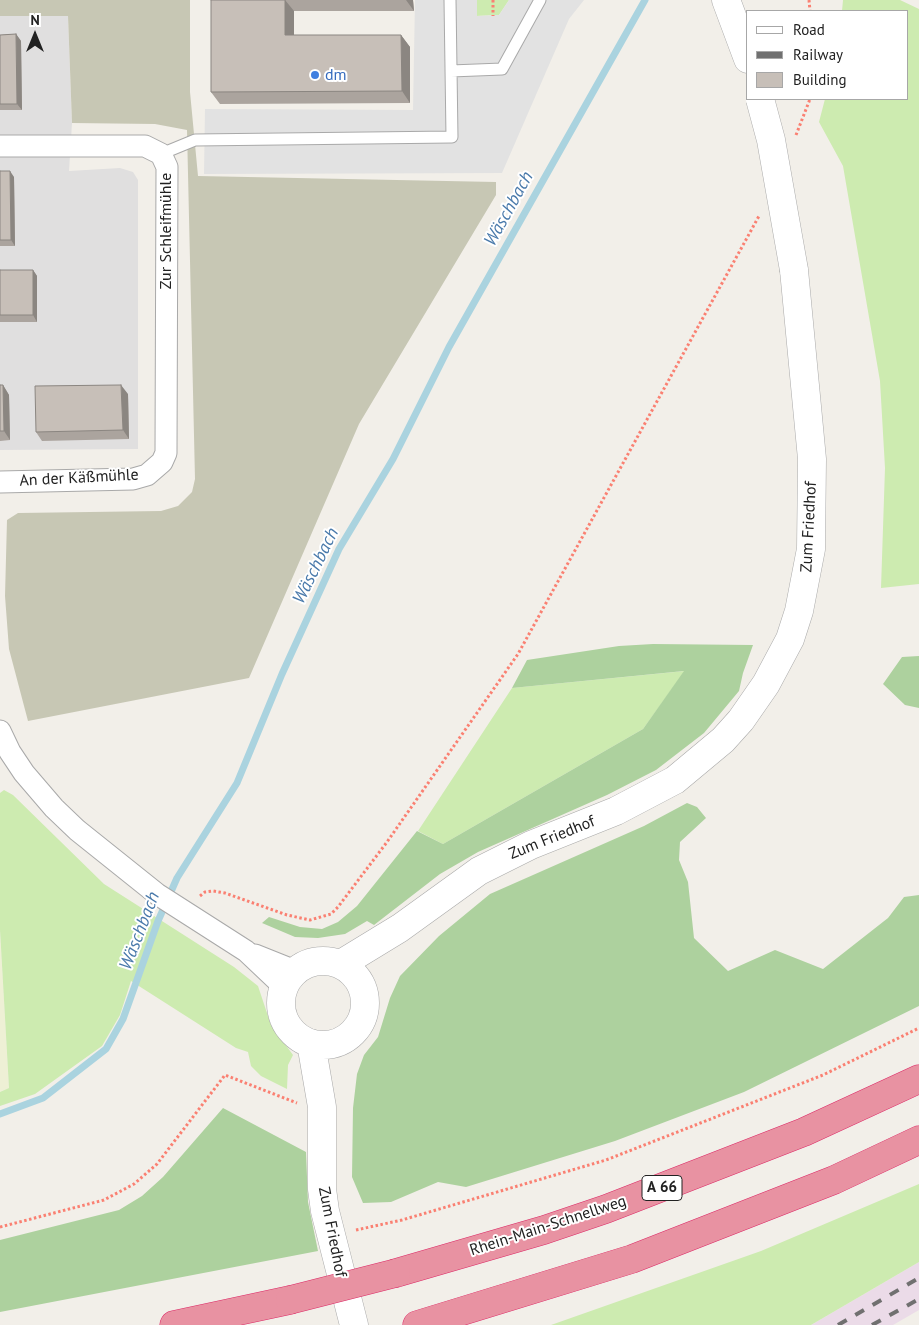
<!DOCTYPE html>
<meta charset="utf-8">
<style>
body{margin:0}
#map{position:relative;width:919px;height:1325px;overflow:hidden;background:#f2efe9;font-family:"PT Sans",sans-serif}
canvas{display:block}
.legend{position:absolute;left:746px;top:10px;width:162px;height:90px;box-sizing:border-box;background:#fff;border:1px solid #a7a7a7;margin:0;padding:6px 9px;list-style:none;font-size:15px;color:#222}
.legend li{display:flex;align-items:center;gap:10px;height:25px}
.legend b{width:25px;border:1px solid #a7a7a7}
.north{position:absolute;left:10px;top:10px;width:50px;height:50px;-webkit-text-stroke:4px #fff;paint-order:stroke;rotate:0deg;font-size:14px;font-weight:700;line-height:20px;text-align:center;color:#222}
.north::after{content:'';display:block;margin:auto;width:18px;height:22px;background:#222;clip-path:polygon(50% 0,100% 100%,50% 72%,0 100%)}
</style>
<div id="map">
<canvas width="919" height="1325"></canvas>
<ul class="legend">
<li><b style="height:6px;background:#fff"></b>Road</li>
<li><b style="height:6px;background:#707070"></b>Railway</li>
<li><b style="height:14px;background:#c7bfb8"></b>Building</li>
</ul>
<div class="north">N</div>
</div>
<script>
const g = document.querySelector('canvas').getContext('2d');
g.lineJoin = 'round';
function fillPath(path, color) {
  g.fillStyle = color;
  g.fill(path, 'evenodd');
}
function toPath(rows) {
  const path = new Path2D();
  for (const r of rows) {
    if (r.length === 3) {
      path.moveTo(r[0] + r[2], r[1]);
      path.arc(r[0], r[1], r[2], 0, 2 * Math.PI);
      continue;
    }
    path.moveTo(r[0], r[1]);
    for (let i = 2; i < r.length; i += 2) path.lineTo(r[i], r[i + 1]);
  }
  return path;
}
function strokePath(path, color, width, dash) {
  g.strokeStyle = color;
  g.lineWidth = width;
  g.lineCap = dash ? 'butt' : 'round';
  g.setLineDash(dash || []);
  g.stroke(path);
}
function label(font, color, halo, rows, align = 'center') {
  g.font = font + ' "PT Sans",sans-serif';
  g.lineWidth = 4;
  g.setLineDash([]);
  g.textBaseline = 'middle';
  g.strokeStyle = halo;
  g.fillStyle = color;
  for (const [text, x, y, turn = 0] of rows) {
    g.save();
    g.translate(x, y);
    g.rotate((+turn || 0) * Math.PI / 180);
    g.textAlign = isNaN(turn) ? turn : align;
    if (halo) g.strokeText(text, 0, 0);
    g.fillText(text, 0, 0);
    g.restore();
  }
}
const residential = toPath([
 [0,16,68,16,72,123,69,171,120,168,133,172,138,180,138,449,0,450]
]);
const industrial = toPath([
 [919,1262,919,1310,893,1325,811,1325]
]);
const construction = toPath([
 [0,0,190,0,190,92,198,176,496,182,496,195,359,424,249,678,28,721,9,649,5,596,7,520,18,513,161,511,178,506,192,492,195,479,187,130,155,124,72,123,68,16,0,16]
]);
const farmland = toPath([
 [0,930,9,1088,0,1092]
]);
const grass = toPath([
 [477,0,509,0,499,15,476,16],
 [843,0,900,0,919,9,919,584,881,588,885,468,880,381,843,166,819,122,825,99,908,99,908,11,842,11],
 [685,671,643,729,443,844,418,831,512,688],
 [4,790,13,795,104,884,234,967,258,986,271,1025,293,1055,288,1065,287,1089,261,1076,251,1066,248,1052,236,1048,131,981,120,1015,102,1046,35,1094,0,1106,0,1092,9,1088,0,930,0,793],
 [919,1184,919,1262,811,1325,551,1325,761,1251]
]);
const forest = toPath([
 [653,644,753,645,743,673,739,691,704,733,656,770,607,795,478,852,440,874,374,925,367,921,345,934,318,938,295,937,262,923,269,917,300,927,322,929,338,922,357,906,417,831,443,844,643,729,684,671,512,688,527,660,619,646],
 [919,656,919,708,905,705,883,684,902,657],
 [687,803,697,807,706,818,680,842,679,860,688,882,694,938,728,971,775,950,823,969,888,918,904,897,919,895,919,1006,744,1092,615,1141,466,1187,438,1182,391,1202,363,1203,352,1177,353,1108,357,1074,364,1055,378,1037,390,998,400,976,439,936,490,894,644,826],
 [223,1108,306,1152,308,1202,318,1251,0,1312,0,1240,119,1210,142,1196,163,1177]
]);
const parking = toPath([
 [415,0,477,0,477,16,499,15,509,0,584,0,569,19,502,173,204,174,205,109,413,110]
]);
const stream = toPath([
 [0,1114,43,1098,106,1049,123,1019,158,921,177,878,237,783,282,674,339,549,393,459,449,347,645,0]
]);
const path = toPath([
 [493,0,493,16],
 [809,0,810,11],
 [796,135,810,99],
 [200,896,205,892,213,891,225,893,287,915,310,920,331,914,338,907,387,842,518,654,759,216],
 [0,1227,104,1200,134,1184,157,1164,225,1075,297,1103],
 [356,1230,402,1220,606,1160,823,1075,919,1028]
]);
const service = toPath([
 [451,71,502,69,540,0],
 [161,154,195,140,452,137,450,0]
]);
const minor = toPath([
 [0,146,145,146,161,154,167,167,166,453,162,462,147,475,133,479,0,482],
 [0,731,10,752,24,773,54,808,77,830,157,894,246,951,284,987],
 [255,955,295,971]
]);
const tertiary = toPath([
 [726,0,748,59],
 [323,1003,42],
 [341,964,400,928,479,871,531,845,616,811,675,780,723,740,741,720,766,684,790,639,799,611,811,549,812,459,794,270],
 [311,1043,322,1107,322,1189,325,1211,354,1325]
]);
const motorway = toPath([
 [396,1273,544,1230,606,1209,804,1132,919,1079],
 [174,1325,290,1300],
 [417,1325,632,1259,834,1180,919,1140]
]);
const rail = toPath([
 [838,1325,919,1278],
 [872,1325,919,1299]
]);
const tertiaryBridge = toPath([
 [760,99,771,140,794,270]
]);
const motorwayBridge = toPath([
 [290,1300,396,1273]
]);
const wall = toPath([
 [211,0,413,0,414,11,294,11,294,35,401,35,410,47,410,103,220,104,211,92],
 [16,34,21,41,22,110,0,110,0,35],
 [0,171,14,177,15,246,0,246],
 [0,270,33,270,37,276,37,322,0,322],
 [0,385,3,385,9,395,10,440,0,441],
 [128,394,129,439,42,441,36,432]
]);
const shadedWall = toPath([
 [285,0,294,11,294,47,285,35],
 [406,0,413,0,414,11],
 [16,34,21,41,22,110,17,104],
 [401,35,410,47,410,103,402,91],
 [10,171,14,177,15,246,11,240],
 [33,270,37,276,37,322,33,315],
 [3,385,9,395,10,440,4,431],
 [121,385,128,394,129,439,123,430]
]);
const building = toPath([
 [211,0,285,0,285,35,401,35,402,91,211,92,211,0],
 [16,34,17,104,0,104,0,35,16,34],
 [0,171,10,171,11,240,0,240,0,171],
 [0,270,33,270,33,315,0,315,0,270],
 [0,385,3,385,4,431,0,431,0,385],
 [121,385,123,430,36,432,35,386,121,385]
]);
const markers = [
 [315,75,5,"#3f7fe0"]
];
const shields = [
 [662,1188,40]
];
const shieldNames = [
 ["A 66",662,1188]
];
const shopNames = [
 ["dm",325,75]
];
const streetNames = [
 ["Zur Schleifmühle",166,231,-90],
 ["An der Käßmühle",79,478,-3],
 ["Zum Friedhof",809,527,-87],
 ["Zum Friedhof",552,838,-22],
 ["Rhein-Main-Schnellweg",548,1226,-18],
 ["Zum Friedhof",332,1232,79]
];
const waterNames = [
 ["Wäschbach",509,209,-61],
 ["Wäschbach",316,566,-64],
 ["Wäschbach",140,931,-69]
];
fillPath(residential, '#e0dfdf');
fillPath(industrial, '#ebdbe8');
fillPath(construction, '#c7c7b4');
fillPath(farmland, '#eef0d5');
fillPath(grass, '#cdebb0');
fillPath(forest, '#add19e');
fillPath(parking, '#e2e2e2');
strokePath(stream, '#aad3df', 7);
strokePath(service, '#a9a9a9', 13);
strokePath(minor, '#a9a9a9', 23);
strokePath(tertiary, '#a9a9a9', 29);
strokePath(motorway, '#dc2a67', 29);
strokePath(path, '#fa8072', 3, [2.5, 2.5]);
strokePath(service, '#fff', 11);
strokePath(minor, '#fff', 21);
strokePath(tertiary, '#fff', 28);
strokePath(motorway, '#e892a2', 28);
strokePath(rail, '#707070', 4, [10, 10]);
strokePath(tertiaryBridge, '#a9a9a9', 29, []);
strokePath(motorwayBridge, '#dc2a67', 29, []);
strokePath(tertiaryBridge, '#fff', 28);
strokePath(motorwayBridge, '#e892a2', 28);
fillPath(wall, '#aba49e');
fillPath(shadedWall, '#8b8681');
fillPath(building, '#c7bfb8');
strokePath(building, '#8b8681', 1);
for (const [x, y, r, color] of markers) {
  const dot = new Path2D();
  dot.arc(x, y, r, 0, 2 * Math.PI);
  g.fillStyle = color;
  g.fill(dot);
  strokePath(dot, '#fff', 2);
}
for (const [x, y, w] of shields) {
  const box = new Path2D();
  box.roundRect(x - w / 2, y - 12.5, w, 25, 4);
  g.fillStyle = '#fff';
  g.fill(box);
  strokePath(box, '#222', 1);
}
label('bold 15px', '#222', null, shieldNames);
label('16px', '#366cbe', '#fff', shopNames, 'left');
label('16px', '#222', '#fff', streetNames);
label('italic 18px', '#4a7aab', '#fff', waterNames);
</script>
